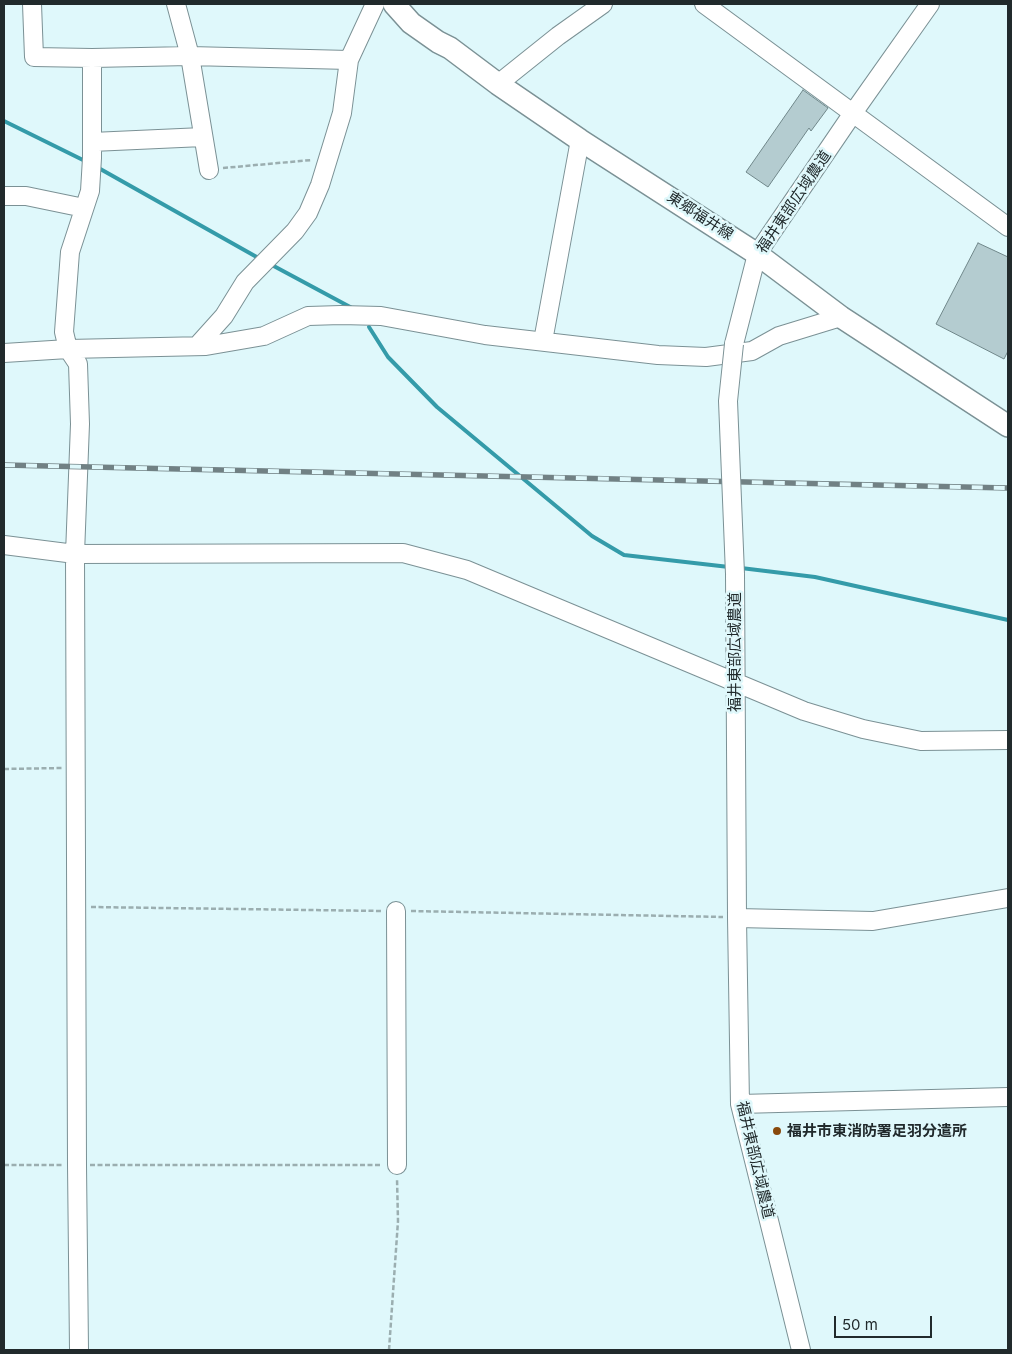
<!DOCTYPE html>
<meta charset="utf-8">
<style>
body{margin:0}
#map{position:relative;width:1012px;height:1354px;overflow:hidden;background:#dff8fb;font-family:Inter,sans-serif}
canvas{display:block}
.frame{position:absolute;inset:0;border:5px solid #212a2c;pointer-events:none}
.scale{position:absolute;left:834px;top:1316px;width:98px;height:22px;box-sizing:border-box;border:2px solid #212a2c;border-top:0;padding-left:6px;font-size:15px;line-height:18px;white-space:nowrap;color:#212a2c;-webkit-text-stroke:4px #dff8fb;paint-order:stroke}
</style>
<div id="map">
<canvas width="1012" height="1354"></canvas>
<div class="frame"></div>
<div class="scale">50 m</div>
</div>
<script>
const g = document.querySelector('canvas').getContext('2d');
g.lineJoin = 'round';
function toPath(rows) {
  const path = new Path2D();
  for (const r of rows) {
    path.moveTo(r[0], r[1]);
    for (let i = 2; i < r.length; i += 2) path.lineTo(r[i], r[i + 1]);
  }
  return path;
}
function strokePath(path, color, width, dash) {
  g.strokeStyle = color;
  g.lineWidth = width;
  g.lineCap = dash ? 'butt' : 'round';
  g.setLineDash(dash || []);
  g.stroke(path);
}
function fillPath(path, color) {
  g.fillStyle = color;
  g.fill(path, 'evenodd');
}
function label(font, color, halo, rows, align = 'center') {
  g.font = font + ' Inter,"Noto Sans JP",sans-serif';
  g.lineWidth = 5;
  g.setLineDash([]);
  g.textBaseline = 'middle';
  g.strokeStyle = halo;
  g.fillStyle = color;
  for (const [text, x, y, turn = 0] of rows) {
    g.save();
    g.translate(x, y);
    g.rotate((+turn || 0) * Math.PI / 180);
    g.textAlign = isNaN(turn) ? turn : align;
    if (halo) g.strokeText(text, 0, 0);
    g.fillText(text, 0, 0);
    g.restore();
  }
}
const stream = toPath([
 [4,121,87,162],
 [95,166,262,260],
 [270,264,352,308],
 [369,327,388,357,437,407,592,536,624,555,729,567],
 [741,568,815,577,1008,620]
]);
const building = toPath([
 [803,90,828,108,811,131,809,128,768,187,746,172,803,90],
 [978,243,1008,257,1008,351,1004,359,936,324,978,243]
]);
const path = toPath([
 [223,168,312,160],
 [4,769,62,768],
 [91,907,383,911],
 [411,911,723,917],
 [4,1165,62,1165],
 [90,1165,382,1165],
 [389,1350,398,1221,397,1178]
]);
const minor = toPath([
 [32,4,34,57,92,58,190,56,349,60],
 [176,4,190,56,209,170],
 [704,4,1008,227],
 [498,84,558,36,603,4],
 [92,142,203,137],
 [4,196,26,196,84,208],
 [543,341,580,140],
 [734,344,757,254,853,113,930,4],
 [197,346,224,316,245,282,295,231,308,213,320,185,342,113,349,60,375,4],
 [4,353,68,349,206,346,264,336,308,316,341,315,381,316,485,335,658,355,706,357,752,351,779,336,841,317],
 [4,545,75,554,403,553,467,570,804,711,863,729,921,741,1008,740],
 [735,574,737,918,740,1104,801,1350],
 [396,911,397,1165],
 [737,918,873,921,1008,898],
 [740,1104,1008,1097],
 [79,1350,77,1165,75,554,80,424,78,364,68,349,64,332,70,252,90,191,92,158,92,58]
]);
const major = toPath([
 [394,4,411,23,438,42,450,48,498,84,580,140,757,254,841,317,1008,426]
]);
const rail = toPath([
 [4,465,1008,488]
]);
const minorBridge = toPath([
 [734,344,728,401,735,574]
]);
const markers = [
 [777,1131,5,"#88490c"]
];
const streetNames = [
 ["福井東部広域農道",794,202,-56],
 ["東郷福井線",700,216,33],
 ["福井東部広域農道",735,652,-90],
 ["福井東部広域農道",755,1160,77]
];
const poiNames = [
 ["福井市東消防署足羽分遣所",787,1131]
];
strokePath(stream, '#349ba9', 4);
fillPath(building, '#b4ccd0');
strokePath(building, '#70878a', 1);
strokePath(minor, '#7b9195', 20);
strokePath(major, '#7b9195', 24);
strokePath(path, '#9baeb0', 2.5, [5, 2.5]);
strokePath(minor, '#fff', 18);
strokePath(major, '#fff', 21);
strokePath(rail, '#718184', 5.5);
strokePath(rail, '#dff8fb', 4, [11]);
strokePath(minorBridge, '#7b9195', 20, []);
strokePath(minorBridge, '#fff', 18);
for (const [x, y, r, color] of markers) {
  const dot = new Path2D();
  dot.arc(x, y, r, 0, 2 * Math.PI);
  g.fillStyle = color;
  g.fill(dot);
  strokePath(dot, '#dff8fb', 2);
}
label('15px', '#212a2c', '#dff8fb', streetNames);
label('bold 15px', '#212a2c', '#dff8fb', poiNames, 'left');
</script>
